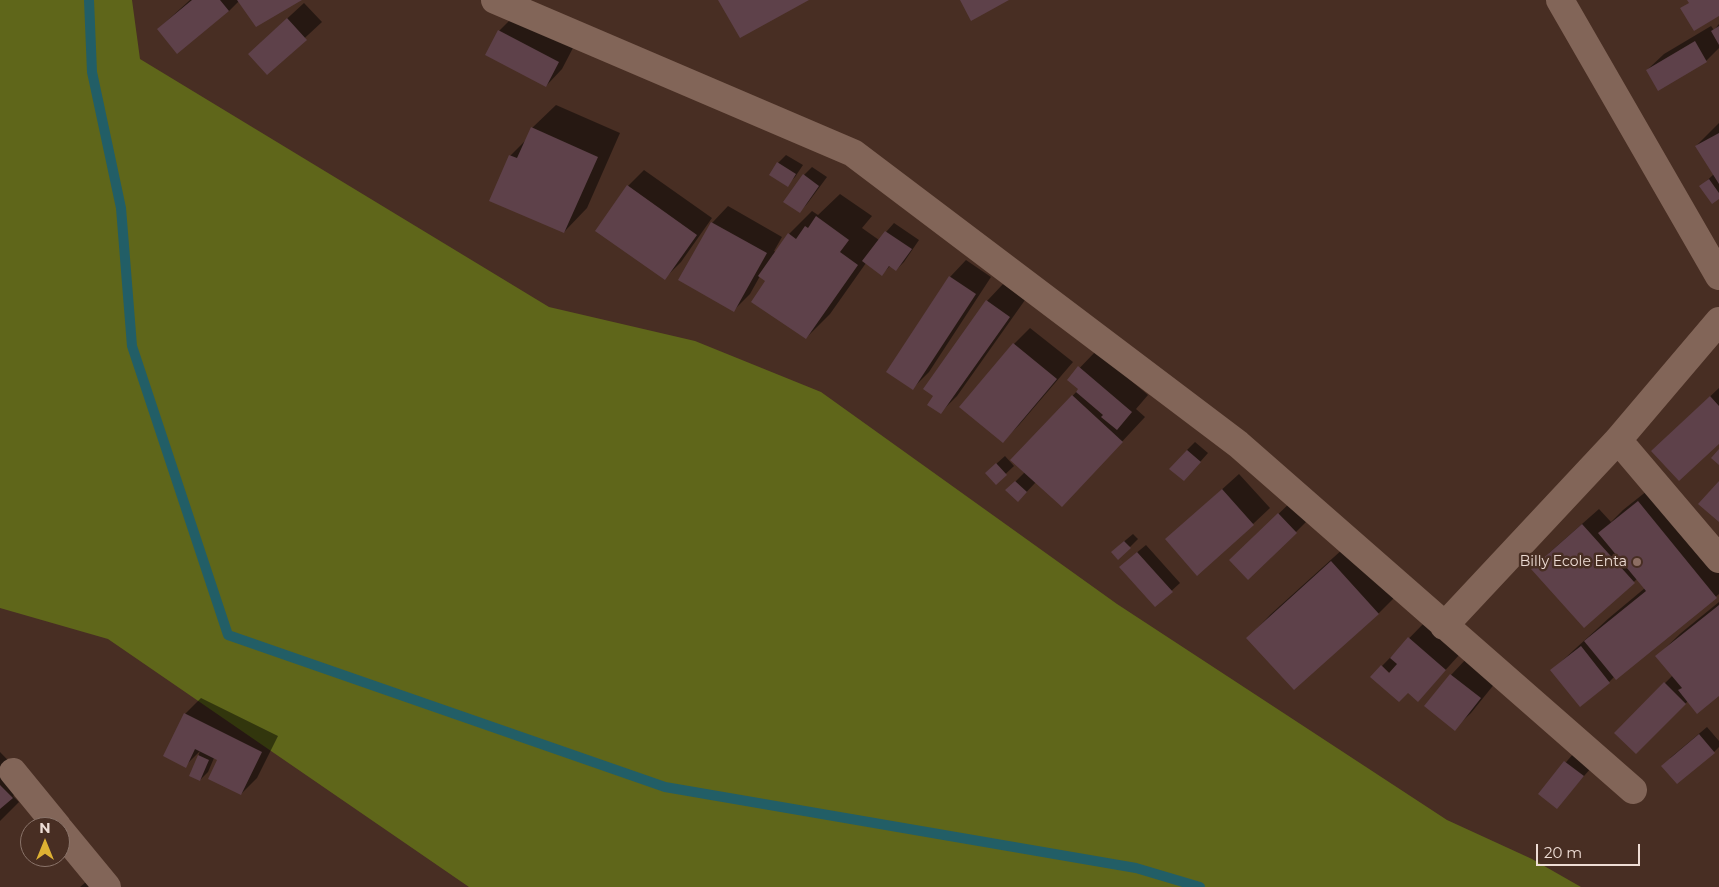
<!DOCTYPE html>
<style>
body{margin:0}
#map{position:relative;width:1719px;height:887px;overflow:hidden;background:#482e23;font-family:Montserrat,sans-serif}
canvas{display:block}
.north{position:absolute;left:20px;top:817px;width:50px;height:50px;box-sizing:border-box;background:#482e23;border:1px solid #8a746a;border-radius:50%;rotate:0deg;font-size:14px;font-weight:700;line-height:20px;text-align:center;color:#eeddd5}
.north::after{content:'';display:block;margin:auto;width:18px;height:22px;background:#ddb133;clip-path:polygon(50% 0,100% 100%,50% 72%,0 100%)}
.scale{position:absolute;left:1536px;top:844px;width:104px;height:22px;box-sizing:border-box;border:2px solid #eeddd5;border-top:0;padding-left:6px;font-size:15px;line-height:18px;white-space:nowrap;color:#eeddd5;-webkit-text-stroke:4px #482e23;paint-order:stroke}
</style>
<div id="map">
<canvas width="1719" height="887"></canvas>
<div class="north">N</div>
<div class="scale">20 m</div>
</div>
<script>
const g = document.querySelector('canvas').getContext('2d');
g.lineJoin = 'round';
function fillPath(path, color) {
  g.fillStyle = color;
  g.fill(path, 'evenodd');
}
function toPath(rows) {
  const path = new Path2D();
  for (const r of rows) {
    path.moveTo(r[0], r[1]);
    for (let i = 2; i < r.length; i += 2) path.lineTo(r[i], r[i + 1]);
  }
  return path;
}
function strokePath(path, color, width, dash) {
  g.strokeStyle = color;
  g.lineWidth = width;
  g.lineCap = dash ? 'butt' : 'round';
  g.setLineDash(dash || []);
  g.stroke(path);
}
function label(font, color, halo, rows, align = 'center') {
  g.font = font + ' Montserrat,sans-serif';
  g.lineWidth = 5;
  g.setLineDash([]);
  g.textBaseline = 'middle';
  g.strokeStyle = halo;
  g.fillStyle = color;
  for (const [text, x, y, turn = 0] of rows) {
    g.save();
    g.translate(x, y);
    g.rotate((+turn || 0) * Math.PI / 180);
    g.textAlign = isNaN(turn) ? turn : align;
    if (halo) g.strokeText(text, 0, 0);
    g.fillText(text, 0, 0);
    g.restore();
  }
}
const green = toPath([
 [0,0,132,0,140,59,549,307,695,341,821,392,1117,604,1447,820,1532,859,1581,887,469,887,108,639,0,608]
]);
const shadow = toPath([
 [190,0,299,0,239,1,229,11,158,29],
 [304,3,322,22,267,73,266,38],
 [515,15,574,46,562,69,546,86,499,31],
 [1719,24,1719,48,1706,61,1647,70,1664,54,1711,26,1714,30],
 [556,105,620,133,587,208,564,232,510,156,528,138,532,128],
 [1719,123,1719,197,1700,187,1714,174,1696,146],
 [786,155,803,165,795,177,787,185,778,163],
 [812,167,827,177,807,204,799,212,804,175],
 [644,170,712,218,681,262,665,278,628,186],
 [840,194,872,216,862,228,879,240,894,223,919,240,904,262,896,270,890,266,882,274,866,263,830,314,806,338,767,281,760,276,750,294,734,310,712,223,728,206,782,237,774,251,776,252,789,234,812,211,818,215],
 [966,260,991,277,929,372,913,388,887,372,950,277],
 [1003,284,1025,300,957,396,941,412,935,395,925,388,987,301],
 [1030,328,1073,362,1019,425,1003,441,1014,344],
 [1096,351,1148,395,1136,409,1145,417,1062,506,1036,482,1018,501,1007,490,1025,472,1012,460,1079,389,1069,379],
 [1719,388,1719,442,1669,435],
 [1195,442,1208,453,1192,471,1187,450],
 [1005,456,1014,466,996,483,986,473],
 [1239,474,1270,508,1253,524,1167,539],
 [1662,479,1719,548,1719,594,1616,678,1614,677,1609,682,1552,670,1609,618,1645,588,1637,579,1584,626,1549,553,1599,509,1611,522,1623,510],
 [1295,498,1312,516,1296,532,1247,544],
 [1133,534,1138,539,1130,547,1121,544],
 [1355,538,1402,590,1379,613,1294,689,1248,638,1271,614],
 [1146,545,1180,583,1155,606,1129,559],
 [1719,602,1719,695,1688,701,1636,752,1616,733,1673,675,1657,656,1681,633],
 [1425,622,1461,653,1418,700,1382,666],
 [1467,658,1496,682,1471,713,1454,729,1426,706,1451,675],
 [201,698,278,736,257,778,241,794,219,760,214,758,208,772,200,780,191,776,200,751,185,766,185,714],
 [1707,727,1719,741,1719,747,1714,752,1670,758],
 [0,752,28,781,13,796,19,802,0,821],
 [1573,754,1591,768,1557,807,1539,794],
 [93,876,103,887,80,887]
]);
const stream = toPath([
 [89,0,92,72,121,208,132,346,228,635,665,787,1136,868,1200,887]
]);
const building = toPath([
 [192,0,220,0,229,11,177,54,157,29],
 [237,0,302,0,256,27],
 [718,0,809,0,740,38],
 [960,0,1009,0,971,21],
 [1687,0,1719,0,1719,16,1694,31,1680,8,1689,3],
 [287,18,307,40,267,75,248,54],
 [1719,26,1719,45,1711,31],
 [498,30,559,62,546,87,485,55],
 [1695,41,1707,62,1658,91,1646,70],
 [531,127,598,157,564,233,489,201,509,155,517,158],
 [1719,133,1719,184,1695,146],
 [777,162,796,174,788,187,769,175],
 [803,174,819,186,800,213,783,202],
 [1709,179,1719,193,1719,199,1712,204,1699,186],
 [627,185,697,235,665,280,595,231],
 [816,216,849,240,840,252,858,265,806,339,751,302,765,281,758,276,788,233,796,239,805,226,808,228],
 [711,222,767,253,734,312,678,280],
 [885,231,912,249,896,271,889,266,882,276,862,261],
 [949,276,976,294,913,390,886,372],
 [986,300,1010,317,941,414,927,405,933,396,923,389],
 [1013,343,1057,379,1003,443,959,407],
 [1078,366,1132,412,1117,430,1101,417,1103,415,1076,392,1078,389,1067,380],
 [1072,395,1123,442,1062,507,1010,460],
 [1710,396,1719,406,1719,444,1679,481,1651,451],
 [1719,449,1719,465,1711,458],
 [1187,450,1201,462,1184,481,1169,469],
 [996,463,1007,475,996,485,985,473],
 [1015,481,1027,492,1018,502,1005,490],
 [1719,481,1719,522,1698,504],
 [1222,489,1254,525,1197,576,1165,539],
 [1638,501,1717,598,1616,680,1584,641,1646,591,1598,533],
 [1278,513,1297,533,1248,580,1229,560],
 [1582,524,1635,583,1584,628,1531,569],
 [1124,541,1131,548,1118,560,1111,552],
 [1137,552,1173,592,1155,607,1119,567],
 [1331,561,1379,614,1294,690,1246,638],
 [1719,605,1719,696,1697,714,1678,690,1682,688,1655,656],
 [1408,637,1446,670,1418,702,1408,693,1399,702,1370,677,1381,665,1389,673,1397,664,1390,658],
 [1581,646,1610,683,1580,707,1550,670],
 [1450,674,1481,698,1455,731,1424,706],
 [1664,682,1686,704,1636,754,1614,733],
 [184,713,262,752,241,795,208,779,217,760,195,749,186,768,163,756],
 [1699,734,1715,753,1677,784,1661,766],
 [198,755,209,760,200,781,189,776],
 [1564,761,1584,776,1557,809,1538,794],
 [0,785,13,798,0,809]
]);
const street = toPath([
 [495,0,853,153,1238,444,1633,790],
 [1560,0,1719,276],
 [1618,440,1719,559],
 [1444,626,1618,440,1719,321],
 [13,772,58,827],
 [60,830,107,887]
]);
const markers = [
 [1637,562,5,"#8d6e63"]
];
const poiNames = [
 ["Billy Ecole Enta",1627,562]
];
fillPath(green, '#5f661a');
fillPath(shadow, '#0007');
strokePath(stream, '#225e66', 10);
fillPath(building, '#5e414a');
strokePath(street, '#826558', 28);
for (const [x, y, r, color] of markers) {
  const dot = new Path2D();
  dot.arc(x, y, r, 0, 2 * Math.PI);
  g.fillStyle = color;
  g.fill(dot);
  strokePath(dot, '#482e23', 2);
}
label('14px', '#eeddd5', '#482e23', poiNames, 'right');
</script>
